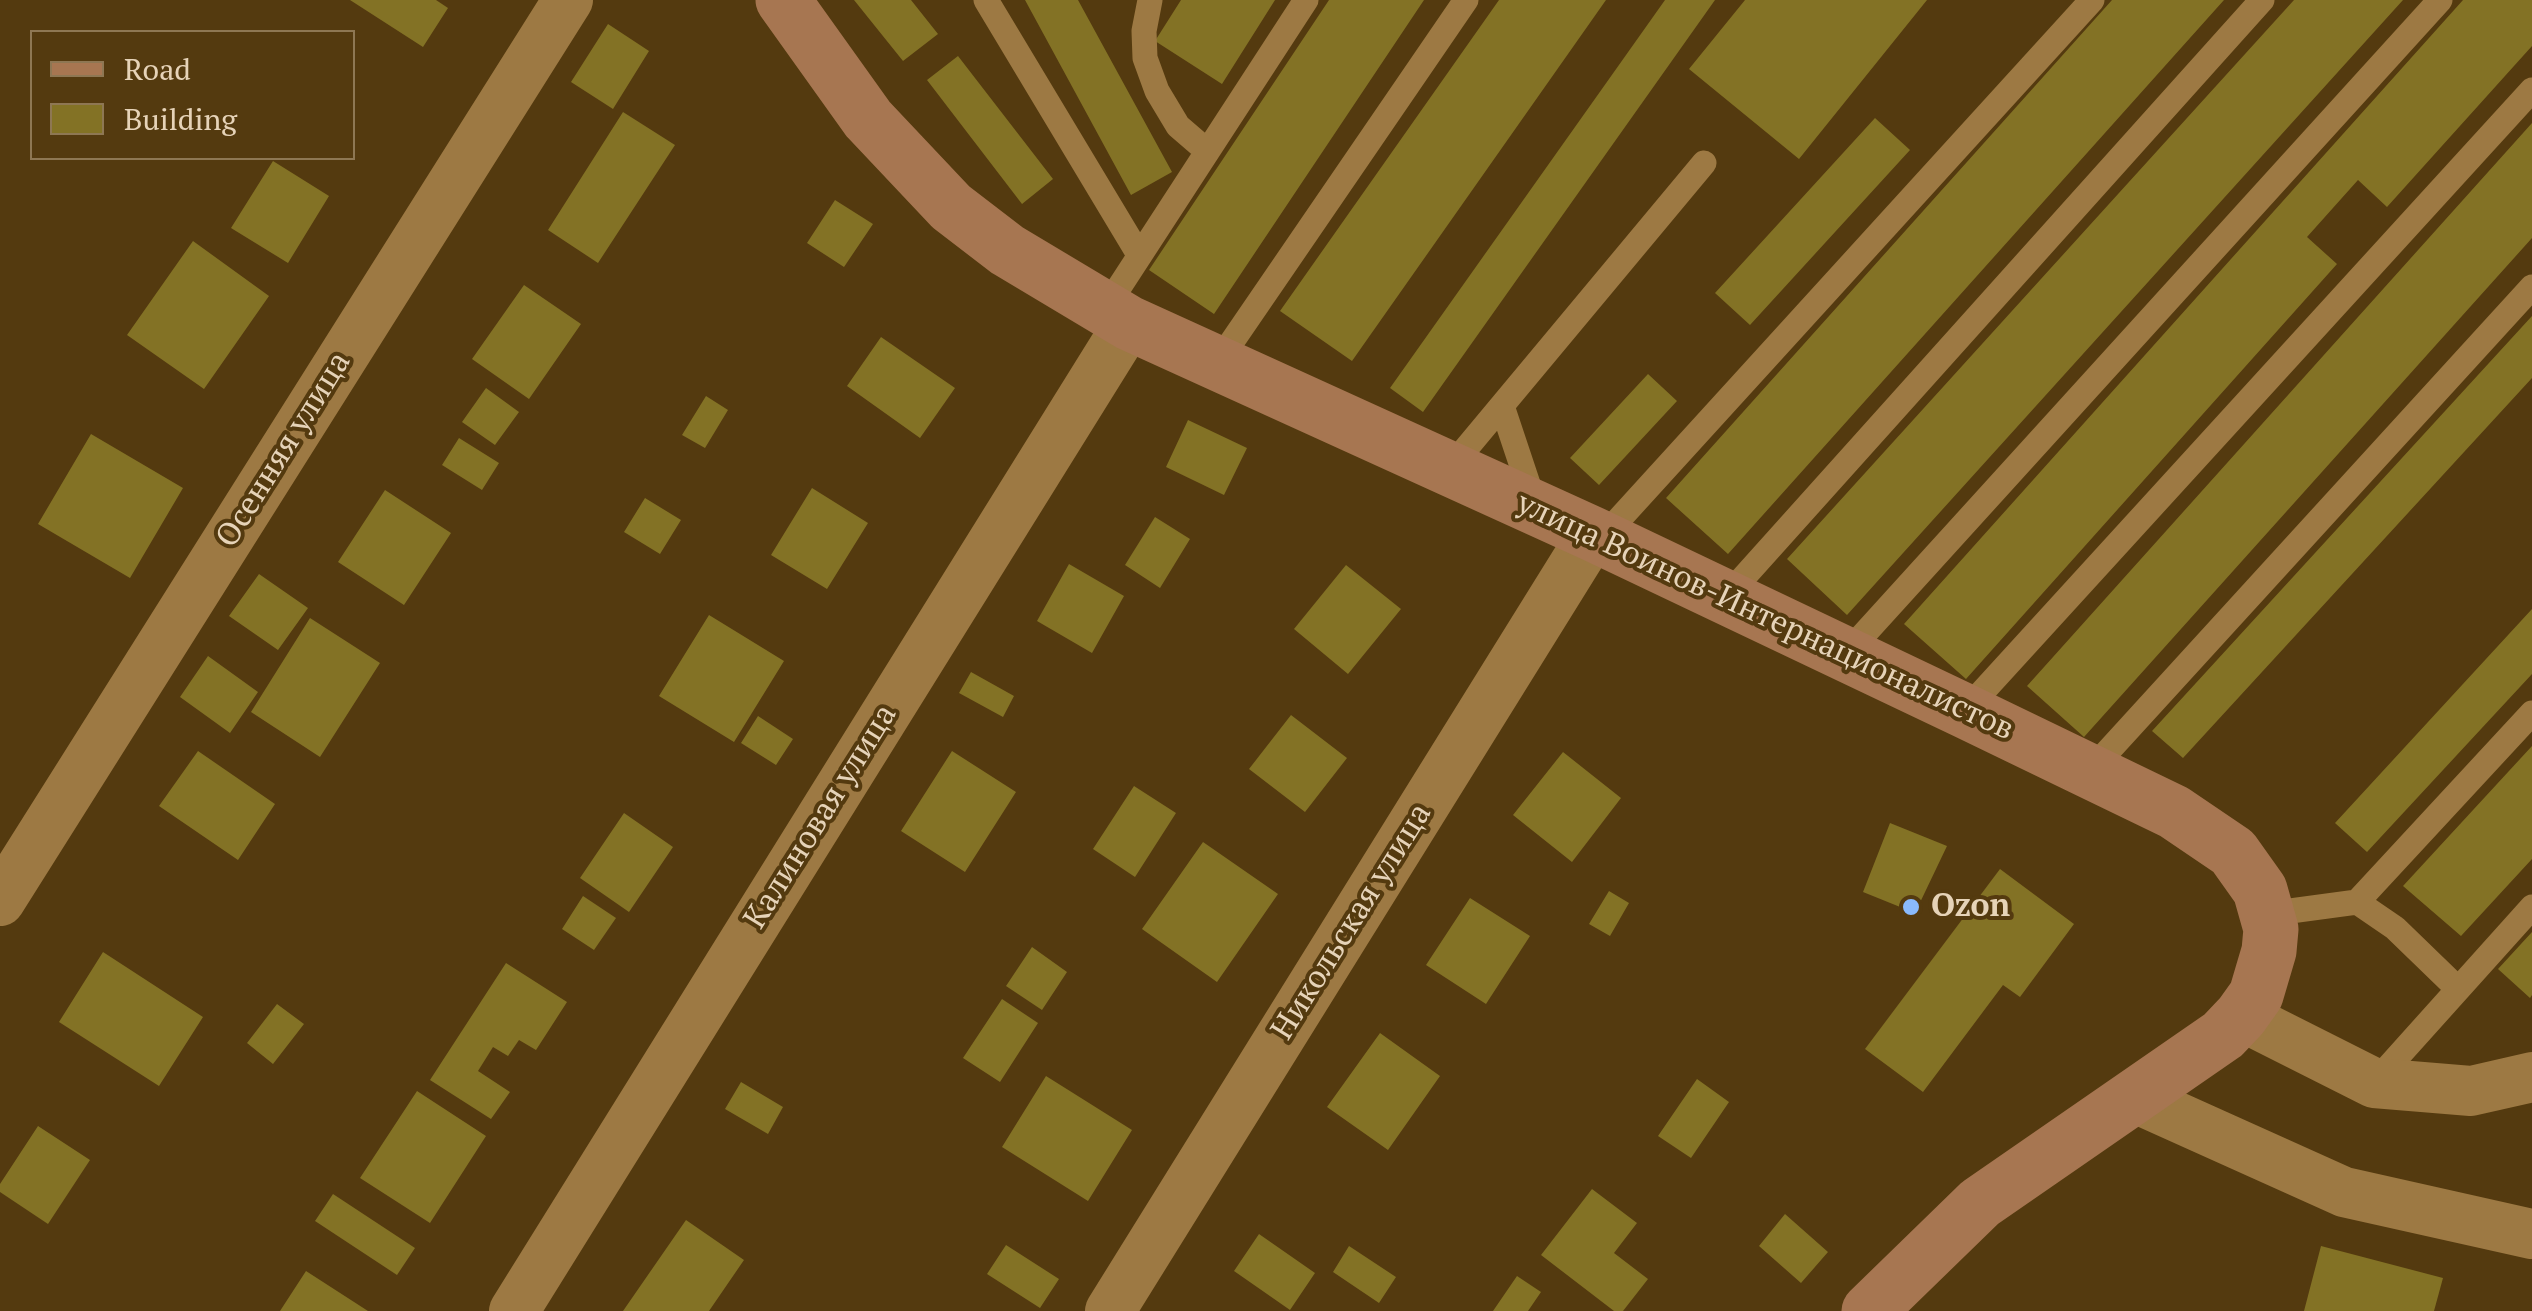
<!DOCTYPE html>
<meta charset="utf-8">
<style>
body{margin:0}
#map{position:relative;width:2532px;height:1311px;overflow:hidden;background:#543a0f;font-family:"PT Serif",serif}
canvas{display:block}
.legend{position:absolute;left:30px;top:30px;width:325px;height:130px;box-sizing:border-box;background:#543a0f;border:2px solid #8e7753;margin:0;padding:12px 18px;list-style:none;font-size:30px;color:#e6d3b8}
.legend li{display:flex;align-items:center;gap:20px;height:50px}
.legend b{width:50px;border:2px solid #8e7753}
</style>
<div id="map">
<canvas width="2532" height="1311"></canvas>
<ul class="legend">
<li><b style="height:12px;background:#a77651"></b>Road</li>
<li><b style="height:28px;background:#837225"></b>Building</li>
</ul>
</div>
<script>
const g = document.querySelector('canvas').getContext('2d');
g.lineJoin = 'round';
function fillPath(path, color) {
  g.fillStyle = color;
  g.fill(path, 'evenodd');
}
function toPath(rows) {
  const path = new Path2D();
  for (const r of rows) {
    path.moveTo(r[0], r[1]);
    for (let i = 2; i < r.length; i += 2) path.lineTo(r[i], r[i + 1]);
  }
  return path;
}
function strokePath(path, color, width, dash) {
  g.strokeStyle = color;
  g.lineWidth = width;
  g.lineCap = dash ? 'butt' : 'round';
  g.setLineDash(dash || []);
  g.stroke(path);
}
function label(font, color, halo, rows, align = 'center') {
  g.font = font + ' "PT Serif",serif';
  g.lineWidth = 8;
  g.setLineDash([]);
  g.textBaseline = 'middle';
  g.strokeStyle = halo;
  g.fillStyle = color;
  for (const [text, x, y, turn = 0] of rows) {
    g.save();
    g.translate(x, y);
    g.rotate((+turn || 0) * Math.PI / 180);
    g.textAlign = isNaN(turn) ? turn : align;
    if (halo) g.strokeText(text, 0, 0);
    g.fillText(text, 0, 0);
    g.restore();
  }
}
const building = toPath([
 [350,0,436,0,448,8,423,47],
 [854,0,911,0,938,34,903,61],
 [1025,0,1078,0,1172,172,1131,195],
 [1181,0,1275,0,1222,84,1155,41],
 [1329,0,1424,0,1214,314,1149,270],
 [1499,0,1606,0,1352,361,1280,311],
 [1665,0,1715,0,1423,412,1390,388],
 [1745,0,1927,0,1799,159,1689,69],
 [2112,0,2224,0,1728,554,1666,498],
 [2294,0,2403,0,1847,615,1787,559],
 [2463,0,2532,0,2532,46,2387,207,2358,180,2307,237,2337,264,1966,679,1904,624],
 [608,24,649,51,613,109,571,82],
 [958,56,1053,179,1022,204,927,80],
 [623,112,675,145,598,263,548,230],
 [1875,118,1910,150,1750,325,1715,293],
 [2532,123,2532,238,2084,737,2027,686],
 [273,161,329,196,288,263,231,228],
 [835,200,873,224,844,267,807,243],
 [193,241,269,296,204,389,127,335],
 [524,285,581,324,529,399,472,359],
 [2532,316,2532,378,2183,758,2152,731],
 [881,337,955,388,920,438,847,386],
 [1648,374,1677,401,1599,485,1570,458],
 [486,388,519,412,495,445,462,422],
 [706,396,728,410,705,448,682,435],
 [1188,420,1247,448,1224,495,1166,467],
 [91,434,183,488,130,578,38,524],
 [459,438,499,463,482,490,442,465],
 [812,488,868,523,827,589,771,555],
 [385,490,451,533,404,605,338,562],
 [645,498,681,520,660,554,624,532],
 [1155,517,1190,539,1160,588,1125,565],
 [1069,564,1124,596,1092,653,1037,621],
 [1346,565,1401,609,1348,674,1294,629],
 [259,574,308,608,278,650,229,616],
 [2532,609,2532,674,2367,852,2335,823],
 [709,615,784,661,734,742,659,696],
 [310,618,380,663,320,757,251,712],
 [208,656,258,692,230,733,180,697],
 [971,672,1014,696,1003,717,959,693],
 [1291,715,1347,758,1305,812,1249,769],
 [758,716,793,739,776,765,741,743],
 [2532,746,2532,859,2461,936,2403,886],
 [198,751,275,804,238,860,159,806],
 [952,751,1016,792,965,872,901,831],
 [1563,752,1621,798,1572,862,1513,815],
 [1134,786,1176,813,1135,877,1093,849],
 [624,813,673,847,629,912,580,878],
 [1890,823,1947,846,1915,913,1863,892],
 [1203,842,1278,894,1217,982,1142,929],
 [2000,869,2074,924,2020,997,2003,985,1923,1092,1865,1049],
 [1609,891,1629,903,1610,936,1589,924],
 [583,896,616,918,594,950,562,929],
 [1470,898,1530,936,1486,1004,1426,965],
 [2532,932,2532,995,2530,998,2498,969],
 [1032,947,1067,972,1042,1010,1006,986],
 [103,952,203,1017,159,1086,59,1022],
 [506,963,567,1002,536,1050,519,1040,508,1056,493,1047,478,1071,510,1092,491,1119,430,1080],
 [1002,999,1038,1023,1000,1082,963,1058],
 [277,1004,304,1024,273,1064,247,1043],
 [1380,1033,1440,1076,1388,1150,1327,1107],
 [1046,1076,1132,1130,1088,1201,1002,1147],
 [1697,1079,1729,1102,1691,1158,1658,1136],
 [741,1082,783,1107,768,1134,725,1109],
 [417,1091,486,1136,430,1223,360,1178],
 [38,1126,90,1160,48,1224,0,1192,0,1184],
 [1592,1189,1637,1223,1614,1253,1648,1279,1623,1311,1614,1311,1541,1255],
 [333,1194,415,1248,397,1275,315,1221],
 [1785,1214,1828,1252,1801,1283,1759,1246],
 [686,1220,744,1260,709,1311,623,1311],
 [1259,1234,1315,1273,1290,1310,1234,1271],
 [1006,1245,1059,1279,1040,1308,987,1274],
 [1349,1246,1396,1277,1379,1303,1333,1272],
 [2321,1246,2443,1278,2434,1311,2304,1311],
 [306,1271,368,1311,280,1311],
 [1517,1276,1541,1292,1528,1311,1493,1311]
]);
const lane = toPath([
 [986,0,1138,253],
 [1150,0,1144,31,1145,58,1157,91,1178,126,1207,151],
 [1105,309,1306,0],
 [1216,365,1466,0],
 [1502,406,1535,505],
 [1449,469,1704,163],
 [1602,538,2092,0],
 [1726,597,2262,0],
 [1846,654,2440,0],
 [1965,711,2532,90],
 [2090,771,2532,287],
 [2357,902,2532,713],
 [2268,914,2357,902,2395,928,2458,989],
 [2374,1083,2532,907]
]);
const street = toPath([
 [0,901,568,0],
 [2241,1016,2374,1083,2471,1091,2532,1077],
 [2135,1098,2344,1192,2532,1234],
 [514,1311,1129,323],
 [1110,1311,1593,534]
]);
const secondary = toPath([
 [783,0,868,119,951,207,1007,250,1129,323,1593,534,1965,711,2174,812,2233,852,2260,890,2271,929,2269,951,2256,995,2241,1016,2223,1035,1980,1203,1869,1311]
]);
const markers = [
 [1911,907,10,"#8abafc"]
];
const streetNames = [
 ["Осенняя улица",284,450,-58],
 ["улица Воинов-Интернационалистов",1765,617,25],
 ["Калиновая улица",821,817,-58],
 ["Никольская улица",1352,922,-58]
];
const poiNames = [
 ["Ozon",1931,907]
];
fillPath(building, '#837225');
strokePath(lane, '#9d7943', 25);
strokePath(street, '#9d7943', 50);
strokePath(secondary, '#a77651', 55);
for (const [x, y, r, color] of markers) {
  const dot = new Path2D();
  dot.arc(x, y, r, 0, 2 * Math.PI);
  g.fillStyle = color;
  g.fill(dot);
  strokePath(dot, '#543a0f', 4);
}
label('32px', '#e6d3b8', '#543a0f', streetNames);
label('bold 32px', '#e6d3b8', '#543a0f', poiNames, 'left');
</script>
